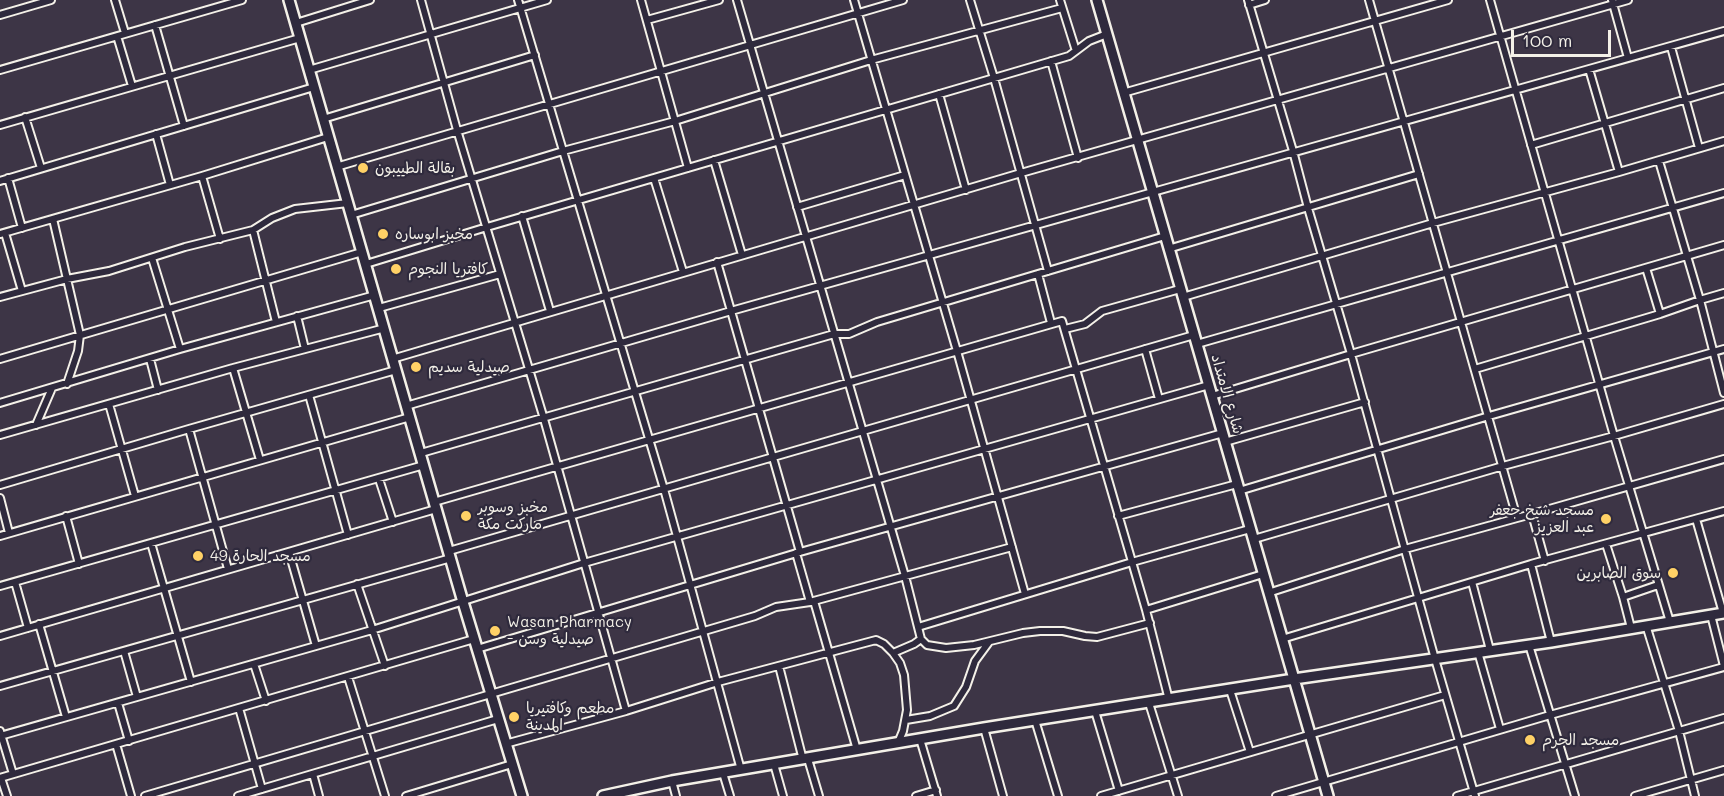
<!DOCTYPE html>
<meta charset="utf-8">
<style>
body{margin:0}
#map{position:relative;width:1724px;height:796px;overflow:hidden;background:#3d3546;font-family:Mali,sans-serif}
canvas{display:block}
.scale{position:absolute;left:1511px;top:30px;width:100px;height:27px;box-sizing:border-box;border:3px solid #f4f1e8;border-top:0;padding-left:8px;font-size:18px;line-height:21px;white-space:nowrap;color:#f4f1e8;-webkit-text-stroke:4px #2f2a3d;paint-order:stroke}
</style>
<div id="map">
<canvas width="1724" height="796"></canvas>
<div class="scale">100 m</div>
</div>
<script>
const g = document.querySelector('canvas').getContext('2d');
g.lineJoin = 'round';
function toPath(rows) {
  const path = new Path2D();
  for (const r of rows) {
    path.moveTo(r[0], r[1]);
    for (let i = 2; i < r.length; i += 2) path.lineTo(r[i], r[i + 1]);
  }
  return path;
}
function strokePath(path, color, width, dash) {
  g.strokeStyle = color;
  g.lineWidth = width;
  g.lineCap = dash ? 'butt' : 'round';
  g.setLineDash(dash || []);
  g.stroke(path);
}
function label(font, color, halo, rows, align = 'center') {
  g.font = font + ' Mali,"Playpen Sans Arabic",sans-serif';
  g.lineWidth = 4.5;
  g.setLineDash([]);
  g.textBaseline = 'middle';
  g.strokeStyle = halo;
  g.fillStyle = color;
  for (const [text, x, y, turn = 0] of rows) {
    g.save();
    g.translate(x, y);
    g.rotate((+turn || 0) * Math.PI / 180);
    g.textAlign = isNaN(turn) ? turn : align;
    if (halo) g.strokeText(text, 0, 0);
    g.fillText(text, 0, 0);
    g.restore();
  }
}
const street = toPath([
 [115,0,125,33],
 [421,0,457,130,544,419,626,711],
 [518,0,664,489,741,770],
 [641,0,688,168],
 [737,0,905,576,921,639,927,645,946,648,974,645,1023,633,1040,631,1063,631,1085,636,1097,637,1150,623],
 [854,0,957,351,1025,594],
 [970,0,994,78,1048,271],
 [1060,0,1076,51],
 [1248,0,1293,151,1308,208,1351,354,1724,245],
 [1369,0,1517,518,1532,514,1545,561],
 [1490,0,1614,436,1670,622],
 [1612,0,1628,58],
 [1249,5,1265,0],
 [0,15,51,0],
 [647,20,719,0],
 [296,23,370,0],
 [155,25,184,126],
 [117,36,132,86],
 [1671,47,1699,148],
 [1051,61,1078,158],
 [1589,69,1619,172],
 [0,70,242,0],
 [309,70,547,0],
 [1123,93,1448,0],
 [939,94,966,190],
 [25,117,41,168],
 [323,119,535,55],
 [0,125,300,38],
 [156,134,170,185],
 [1531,145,1724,88],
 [714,160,742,255],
 [336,167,903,0],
 [202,176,220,239],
 [8,178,22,228],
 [654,178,683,272],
 [0,181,314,87],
 [797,207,905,175],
 [351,215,563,151,675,121,871,60,1062,8],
 [522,216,550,311],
 [53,219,80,335,78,351,67,384],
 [253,230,276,322],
 [5,233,22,291],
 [0,234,202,176,328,137],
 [1168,249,1419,174],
 [152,258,180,349],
 [717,262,800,552],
 [366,264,487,227,1069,56,1089,41,1107,34],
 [1646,268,1660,314],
 [1038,274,1051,323],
 [1724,293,1700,300,1724,393],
 [0,297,67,279,109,271,185,247,253,230,272,218,295,209,348,203],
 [1183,297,1433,223,1619,172,1724,141],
 [379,308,500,274],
 [297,316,305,349],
 [1065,329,1085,324,1102,311,1180,289],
 [1197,344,1724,193],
 [1145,349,1159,399],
 [0,359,362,252],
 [150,359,158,390],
 [392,359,1021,173,1628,0],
 [233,368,260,460],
 [1475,369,1660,314,1700,300,1659,161],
 [309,395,348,535],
 [1212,396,1351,354,1435,659,1475,796],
 [0,403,180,349,375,295],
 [109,404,135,496],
 [406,406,731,311,1724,31],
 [36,425,52,388],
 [189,429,228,569],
 [0,435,233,368,385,328],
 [1225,442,1365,402],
 [421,453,834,334,849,334,877,322,1165,236],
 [379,479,393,522],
 [0,485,189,429,396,370],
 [1239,491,1489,416,1724,349],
 [0,498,9,533],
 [434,502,1062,321,1146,610,1169,700],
 [1532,514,1724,459],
 [66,516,79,564],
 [1118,516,1237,484],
 [1696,519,1723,613],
 [0,536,410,417],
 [1254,539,1503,466,1614,436,1724,404],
 [151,543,191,682],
 [1606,544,1623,597,1658,585],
 [449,551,1194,335],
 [289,552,316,646],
 [796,553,810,602],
 [1531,564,1551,642],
 [15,582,28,628],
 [1472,582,1490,650],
 [357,584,385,666],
 [0,586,424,465],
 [1268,593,1405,549,1517,518],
 [1623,597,1631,628],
 [814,601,857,750],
 [1146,610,1263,574],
 [1711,615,1724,666],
 [39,624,66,717],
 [1646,625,1679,731,1695,796],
 [918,627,1132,562,1250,529],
 [0,636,436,509],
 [1282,639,1531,564,1724,511],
 [1529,645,1575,796],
 [477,649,800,552,1223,433],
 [124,651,137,697],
 [1478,652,1500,729],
 [893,653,914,644,921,639],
 [254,664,266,701],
 [779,666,803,760],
 [348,677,385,796],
 [0,686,451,558],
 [1230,690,1250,752],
 [118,703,129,741],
 [1149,703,1178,796],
 [239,708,262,789],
 [1095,711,1119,791],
 [906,720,930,716,954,706,966,687,975,661,989,642],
 [1035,720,1058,796],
 [984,728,1003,796],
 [0,731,13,774],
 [0,736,372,630,584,563,1209,385],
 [920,739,937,796],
 [116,744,131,796],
 [505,744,626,711,718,682,876,640,884,644,893,653,900,663,904,675,907,710,903,731,898,743],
 [808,759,819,796],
 [774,764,783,796],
 [723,773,730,796],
 [313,774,319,796],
 [0,778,474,639],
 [1,778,7,796],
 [672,781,676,796],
 [145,796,755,616,776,607,810,602,1012,547],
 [238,796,498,719],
 [406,796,512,764],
 [916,796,936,790],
 [1101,796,1445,695],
 [1276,796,1550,715,1724,667],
 [1457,796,1724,718],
 [1635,796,1724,770]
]);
const secondary = toPath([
 [289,0,463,602,522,796],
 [1097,0,1328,796],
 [603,796,672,781,984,728,1294,679,1551,642,1724,613]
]);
const markers = [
 [363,168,6,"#ffd166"],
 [383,234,6,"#ffd166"],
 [396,269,6,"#ffd166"],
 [416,367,6,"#ffd166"],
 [466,516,6,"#ffd166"],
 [1606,519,6,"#ffd166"],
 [198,556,6,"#ffd166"],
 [1673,573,6,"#ffd166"],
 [495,631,6,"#ffd166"],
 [514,717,6,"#ffd166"],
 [1530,740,6,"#ffd166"]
];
const poiNames = [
 ["بقالة الطييبون",375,168],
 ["مخبز ابوساره",395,234],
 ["كافتريا النجوم",408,269],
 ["صيدلية سديم",428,367],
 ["مخبز وسوبر",478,507],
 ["ماركت مكة",478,524],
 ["مسجد شيخ جعفر",1594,510,"right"],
 ["عبد العزيز",1594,527,"right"],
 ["مسجد الحارة 49",210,556],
 ["سوق الصابرين",1661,573,"right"],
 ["Wasan Pharmacy",507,622],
 ["- صيدلية وسن",507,639],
 ["مطعم وكافتيريا",526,708],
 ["المدينة",526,725],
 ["مسجد الحرم",1542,740]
];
const streetNames = [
 ["شارع الامتداد",1227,394,74]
];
strokePath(street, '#f4f1e8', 10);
strokePath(secondary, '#f4f1e8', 14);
strokePath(street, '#2f2a3d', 6);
strokePath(secondary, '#2f2a3d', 9);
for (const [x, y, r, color] of markers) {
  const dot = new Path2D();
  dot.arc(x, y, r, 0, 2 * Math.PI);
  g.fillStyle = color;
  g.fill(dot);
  strokePath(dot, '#2f2a3d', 2);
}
label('15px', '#f4f1e8', '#2f2a3d', poiNames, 'left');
label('15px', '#f4f1e8', '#2f2a3d', streetNames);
</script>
